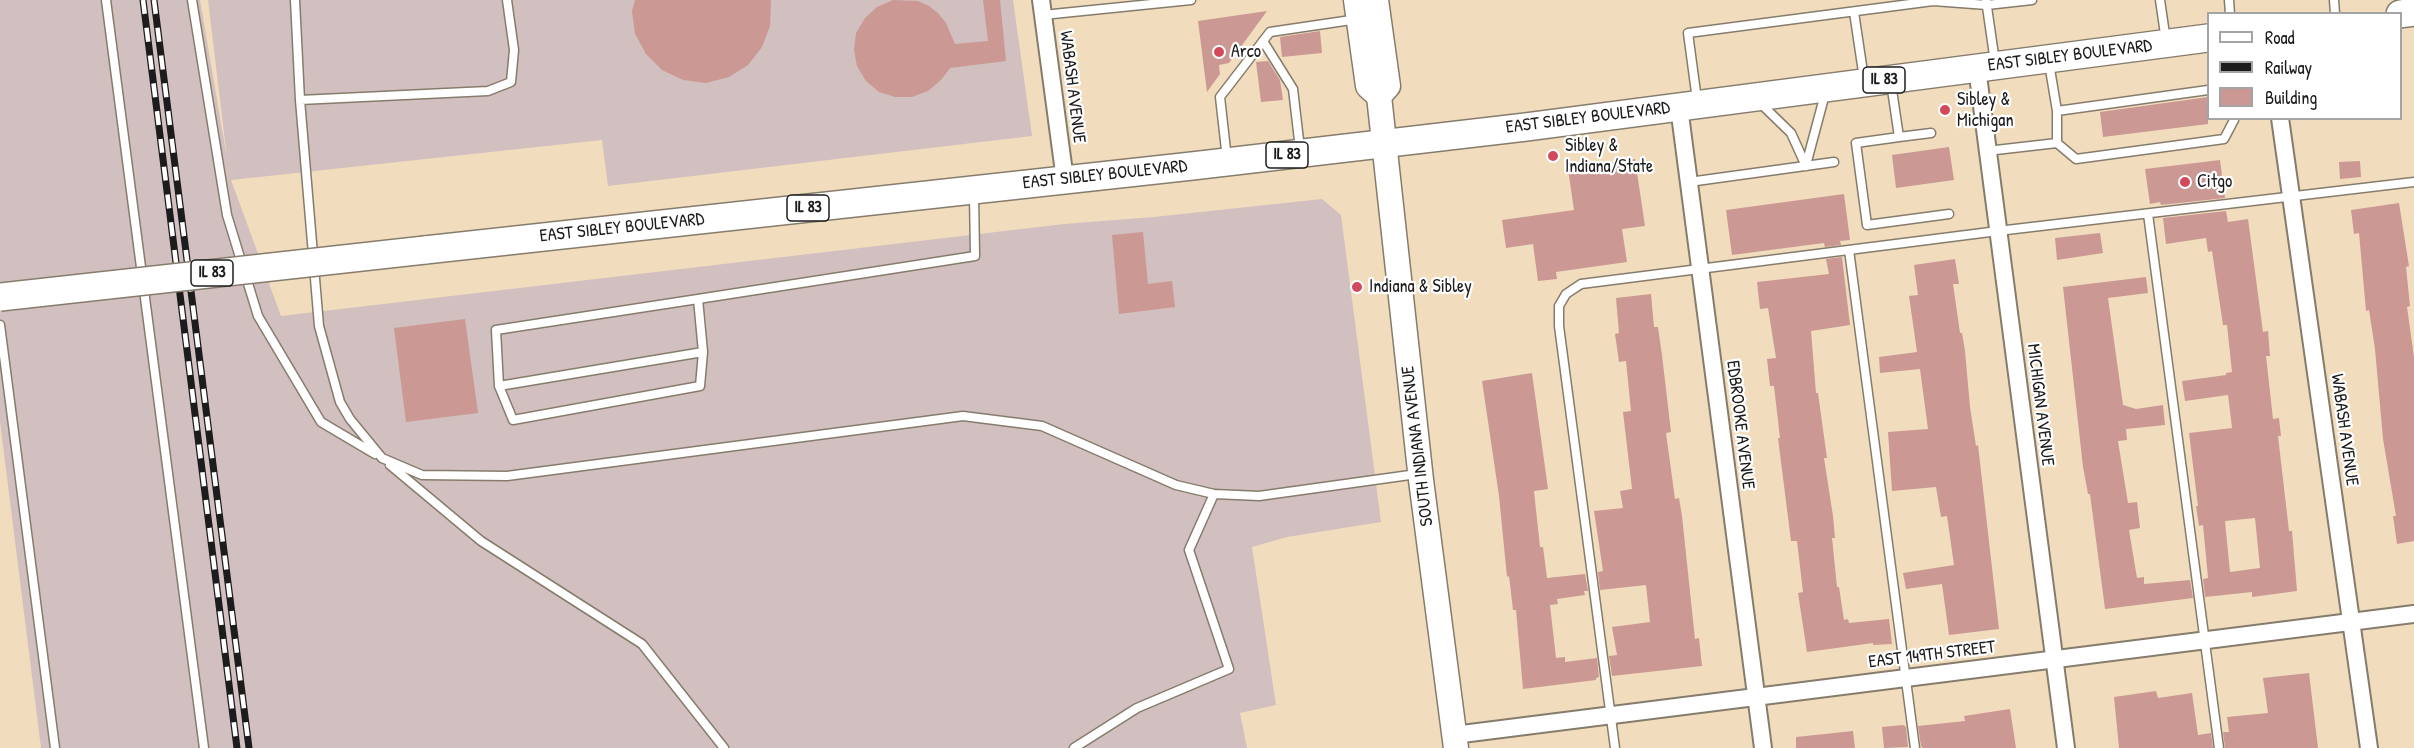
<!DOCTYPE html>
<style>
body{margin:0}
#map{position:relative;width:2414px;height:748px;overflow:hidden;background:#f1ddbd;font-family:"Patrick Hand",sans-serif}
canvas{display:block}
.legend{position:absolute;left:2207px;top:12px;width:195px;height:108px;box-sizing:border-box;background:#fff;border:2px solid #a4a4a4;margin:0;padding:8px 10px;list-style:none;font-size:18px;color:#1c1c1c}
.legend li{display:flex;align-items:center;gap:12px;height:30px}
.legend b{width:30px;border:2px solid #a4a4a4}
</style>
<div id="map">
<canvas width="2414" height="748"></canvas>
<ul class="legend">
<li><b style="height:8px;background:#fff"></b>Road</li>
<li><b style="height:8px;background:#1c1c1c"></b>Railway</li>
<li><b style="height:16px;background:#cb9894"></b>Building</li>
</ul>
</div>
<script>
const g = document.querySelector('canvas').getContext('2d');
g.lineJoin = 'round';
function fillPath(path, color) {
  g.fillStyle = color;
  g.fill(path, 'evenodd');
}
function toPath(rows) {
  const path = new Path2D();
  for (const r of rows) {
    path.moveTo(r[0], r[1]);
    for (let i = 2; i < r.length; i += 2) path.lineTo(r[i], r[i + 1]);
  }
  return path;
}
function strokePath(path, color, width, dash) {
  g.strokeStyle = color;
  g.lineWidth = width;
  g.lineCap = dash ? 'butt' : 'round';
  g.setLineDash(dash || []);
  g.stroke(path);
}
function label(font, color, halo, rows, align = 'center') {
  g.font = font + ' "Patrick Hand",sans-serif';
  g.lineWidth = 4.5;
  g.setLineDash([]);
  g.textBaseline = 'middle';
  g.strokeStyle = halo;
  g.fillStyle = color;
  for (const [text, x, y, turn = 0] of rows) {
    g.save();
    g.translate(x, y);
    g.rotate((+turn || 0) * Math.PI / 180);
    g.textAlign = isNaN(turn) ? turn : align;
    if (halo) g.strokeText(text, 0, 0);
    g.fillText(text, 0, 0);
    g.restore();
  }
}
const industrial = toPath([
 [0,0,200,0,227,158,208,0,1013,0,1032,136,608,186,602,140,231,180,281,316,1064,224,1154,217,1322,199,1341,215,1381,522,1287,537,1252,547,1276,705,1240,713,1247,748,41,748,0,422]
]);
const building = toPath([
 [635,0,771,0,770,26,762,47,748,65,729,77,706,83,683,80,662,70,646,54,635,34,632,11],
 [893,0,918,1,929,6,938,13,946,23,955,44,988,41,983,0,1000,0,1006,61,950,68,941,80,928,91,912,97,895,97,879,92,866,81,857,66,854,50,856,33,865,18,877,7],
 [1267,11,1229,63,1219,65,1220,74,1207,92,1198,21],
 [1320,31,1322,53,1282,57,1280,37],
 [1268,61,1280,80,1283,100,1261,102,1256,62],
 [2208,97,2208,124,2103,137,2100,112],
 [1949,147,1954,180,1896,188,1892,155],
 [1635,159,1645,226,1622,229,1627,262,1556,272,1557,279,1538,281,1533,244,1506,248,1502,220,1574,210,1568,169],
 [2220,160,2225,198,2161,205,2160,202,2150,204,2145,169],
 [2360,161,2361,177,2340,179,2339,162],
 [1844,194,1850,240,1840,241,1841,245,1825,247,1824,243,1732,255,1726,210],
 [2399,203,2409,266,2406,267,2410,306,2407,307,2414,357,2414,541,2397,544,2393,516,2396,516,2383,439,2375,349,2369,310,2366,311,2359,233,2354,234,2351,210],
 [2226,211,2228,222,2248,219,2263,332,2268,331,2270,356,2266,356,2273,419,2279,418,2281,436,2278,436,2289,531,2292,531,2297,591,2252,597,2252,592,2205,597,2203,579,2208,578,2203,525,2199,526,2196,506,2198,506,2189,433,2232,428,2230,411,2228,395,2185,401,2182,381,2226,375,2226,373,2232,372,2227,325,2223,325,2212,251,2208,252,2206,238,2166,244,2163,218],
 [2255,518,2260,568,2230,572,2225,521],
 [1143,232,1148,284,1172,281,1175,307,1119,314,1112,235],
 [2100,233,2103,253,2057,260,2055,238],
 [1842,257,1850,325,1811,331,1816,393,1818,393,1827,458,1824,458,1833,516,1835,538,1832,538,1837,587,1839,587,1844,620,1848,619,1849,623,1889,619,1892,644,1873,645,1873,643,1807,652,1798,593,1803,592,1797,541,1791,541,1778,438,1780,438,1774,386,1770,386,1767,359,1776,358,1768,308,1760,309,1757,282,1829,274,1826,259],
 [1955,259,1959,284,1953,284,1960,333,1962,333,1965,351,1970,407,1976,446,1978,445,1999,629,1949,635,1942,584,1906,589,1903,573,1954,565,1947,516,1941,517,1936,487,1892,491,1888,432,1928,429,1920,369,1880,373,1879,357,1917,352,1909,296,1918,295,1914,265],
 [2146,277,2148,293,2108,298,2123,405,2136,409,2163,405,2165,425,2126,429,2127,440,2118,441,2128,503,2137,502,2140,528,2129,530,2137,578,2144,577,2144,584,2190,580,2193,598,2105,609,2090,494,2088,494,2083,467,2063,287],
 [1651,294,1654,327,1658,327,1662,355,1671,432,1666,433,1675,499,1679,498,1682,516,1695,639,1699,638,1702,666,1612,676,1609,656,1617,655,1612,627,1650,622,1646,585,1600,590,1598,572,1603,571,1594,511,1623,508,1620,491,1632,489,1623,412,1631,411,1626,361,1619,362,1615,334,1619,333,1616,298],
 [465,319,478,413,406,422,394,328],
 [1532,373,1548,489,1534,491,1540,547,1543,547,1547,578,1585,574,1588,591,1584,591,1585,595,1557,599,1558,604,1550,605,1556,658,1565,657,1565,662,1597,658,1599,677,1596,678,1596,680,1523,689,1516,610,1513,610,1509,576,1507,577,1499,496,1482,381],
 [2309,673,2318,748,2225,748,2223,732,2229,732,2227,717,2268,713,2263,678],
 [2156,691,2158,698,2192,693,2198,735,2211,733,2213,748,2119,748,2114,697],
 [2010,709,2016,748,1923,748,1921,746,1918,726,1965,721,1964,716],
 [1903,725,1906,727,1908,747,1884,748,1882,727],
 [1853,731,1855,748,1796,748,1796,737]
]);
const lane = toPath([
 [106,0,204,748],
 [192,0,227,215,258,316,321,422,375,454],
 [295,0,300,100,319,326,340,402,350,419,382,458,422,475,507,476,963,416,1042,426,1176,485,1214,494,1259,496,1417,474],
 [1986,0,1995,62],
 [2160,0,2166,41],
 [2229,0,2230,14],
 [2334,0,2335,14],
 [1854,12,1864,79],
 [1043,15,1191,0],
 [1263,41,1293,89,1300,149],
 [2049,63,2057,111,2057,143],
 [1891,83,1899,137,1856,143,1867,225,1949,214],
 [300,100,488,91,511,82,514,50,507,0],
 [1697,100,1688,33,1933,1,1987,5,2032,0],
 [1759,102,1791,133,1806,166],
 [2057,111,2208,90],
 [1899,137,1931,133],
 [1987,151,2057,143,2076,159,2224,139,2234,120],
 [1227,159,1220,97,1270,32,1358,19],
 [1806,165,1825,94],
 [1689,182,1834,162],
 [2148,214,2219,748],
 [1849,250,1915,748],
 [698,299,703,352,700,386,513,420,499,386,496,330,698,299,975,256,974,194],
 [0,325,55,748],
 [499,386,703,352],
 [390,465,481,541,642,644,724,748],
 [1074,748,1137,708,1229,669,1189,550,1214,494],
 [1615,748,1559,326,1559,306,1566,294,1581,284,1998,231,2414,182]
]);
const street = toPath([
 [1041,0,1065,180],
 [1977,68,2066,748],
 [1679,107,1763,748],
 [2280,118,2369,748],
 [1454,735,2414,614]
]);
const secondary = toPath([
 [1356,0,1368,86,1379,96,1421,480,1456,748],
 [1376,0,1388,86,1379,96]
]);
const primary = toPath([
 [2400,14,2414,12],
 [425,250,1192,166,1526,127,2208,38]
]);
const rail = toPath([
 [143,0,237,748],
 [154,0,249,748]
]);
const primaryBridge = toPath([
 [0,297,425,250]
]);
const markers = [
 [1219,52,6,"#d1495b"],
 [1945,110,6,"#d1495b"],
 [1553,156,6,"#d1495b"],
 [2185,182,6,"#d1495b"],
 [1357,287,6,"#d1495b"]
];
const shields = [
 [1884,80,42],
 [1287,155,42],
 [808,208,42],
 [212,273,42]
];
const shieldNames = [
 ["IL 83",1884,80],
 ["IL 83",1287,155],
 ["IL 83",808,208],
 ["IL 83",212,273]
];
const poiNames = [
 ["Arco",1231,52],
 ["Sibley &",1957,100],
 ["Michigan",1957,121],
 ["Sibley &",1565,146],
 ["Indiana/State",1565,167],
 ["Citgo",2197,182],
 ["Indiana & Sibley",1369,287]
];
const streetNames = [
 ["EAST SIBLEY BOULEVARD",2070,56,-7],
 ["WABASH AVENUE",1072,87,83],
 ["EAST SIBLEY BOULEVARD",1588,118,-7],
 ["EAST SIBLEY BOULEVARD",1105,175,-6],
 ["EAST SIBLEY BOULEVARD",622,228,-6],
 ["MICHIGAN AVENUE",2040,405,83],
 ["EDBROOKE AVENUE",1740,425,83],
 ["WABASH AVENUE",2344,430,82],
 ["SOUTH INDIANA AVENUE",1418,446,-97],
 ["EAST 149TH STREET",1932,655,-7]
];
fillPath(industrial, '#d2bfbf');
fillPath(building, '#cb9894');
strokePath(lane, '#867c6c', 11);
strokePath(street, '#867c6c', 20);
strokePath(secondary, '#867c6c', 27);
strokePath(primary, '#867c6c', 30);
strokePath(lane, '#fff', 8);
strokePath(street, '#fff', 16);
strokePath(secondary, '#fff', 24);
strokePath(primary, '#fff', 27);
strokePath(rail, '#1c1c1c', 7);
strokePath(rail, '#fff', 4.5, [14]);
strokePath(primaryBridge, '#867c6c', 30, []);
strokePath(primaryBridge, '#fff', 27);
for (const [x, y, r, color] of markers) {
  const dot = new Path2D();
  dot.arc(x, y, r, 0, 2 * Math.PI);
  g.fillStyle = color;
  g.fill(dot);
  strokePath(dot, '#fff', 2);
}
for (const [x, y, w] of shields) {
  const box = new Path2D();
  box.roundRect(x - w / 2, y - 13, w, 26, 4.5);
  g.fillStyle = '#fff';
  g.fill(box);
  strokePath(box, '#1c1c1c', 1.5);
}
label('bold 16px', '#1c1c1c', null, shieldNames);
label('18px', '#1c1c1c', '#fff', poiNames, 'left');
label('18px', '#1c1c1c', '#fff', streetNames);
</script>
